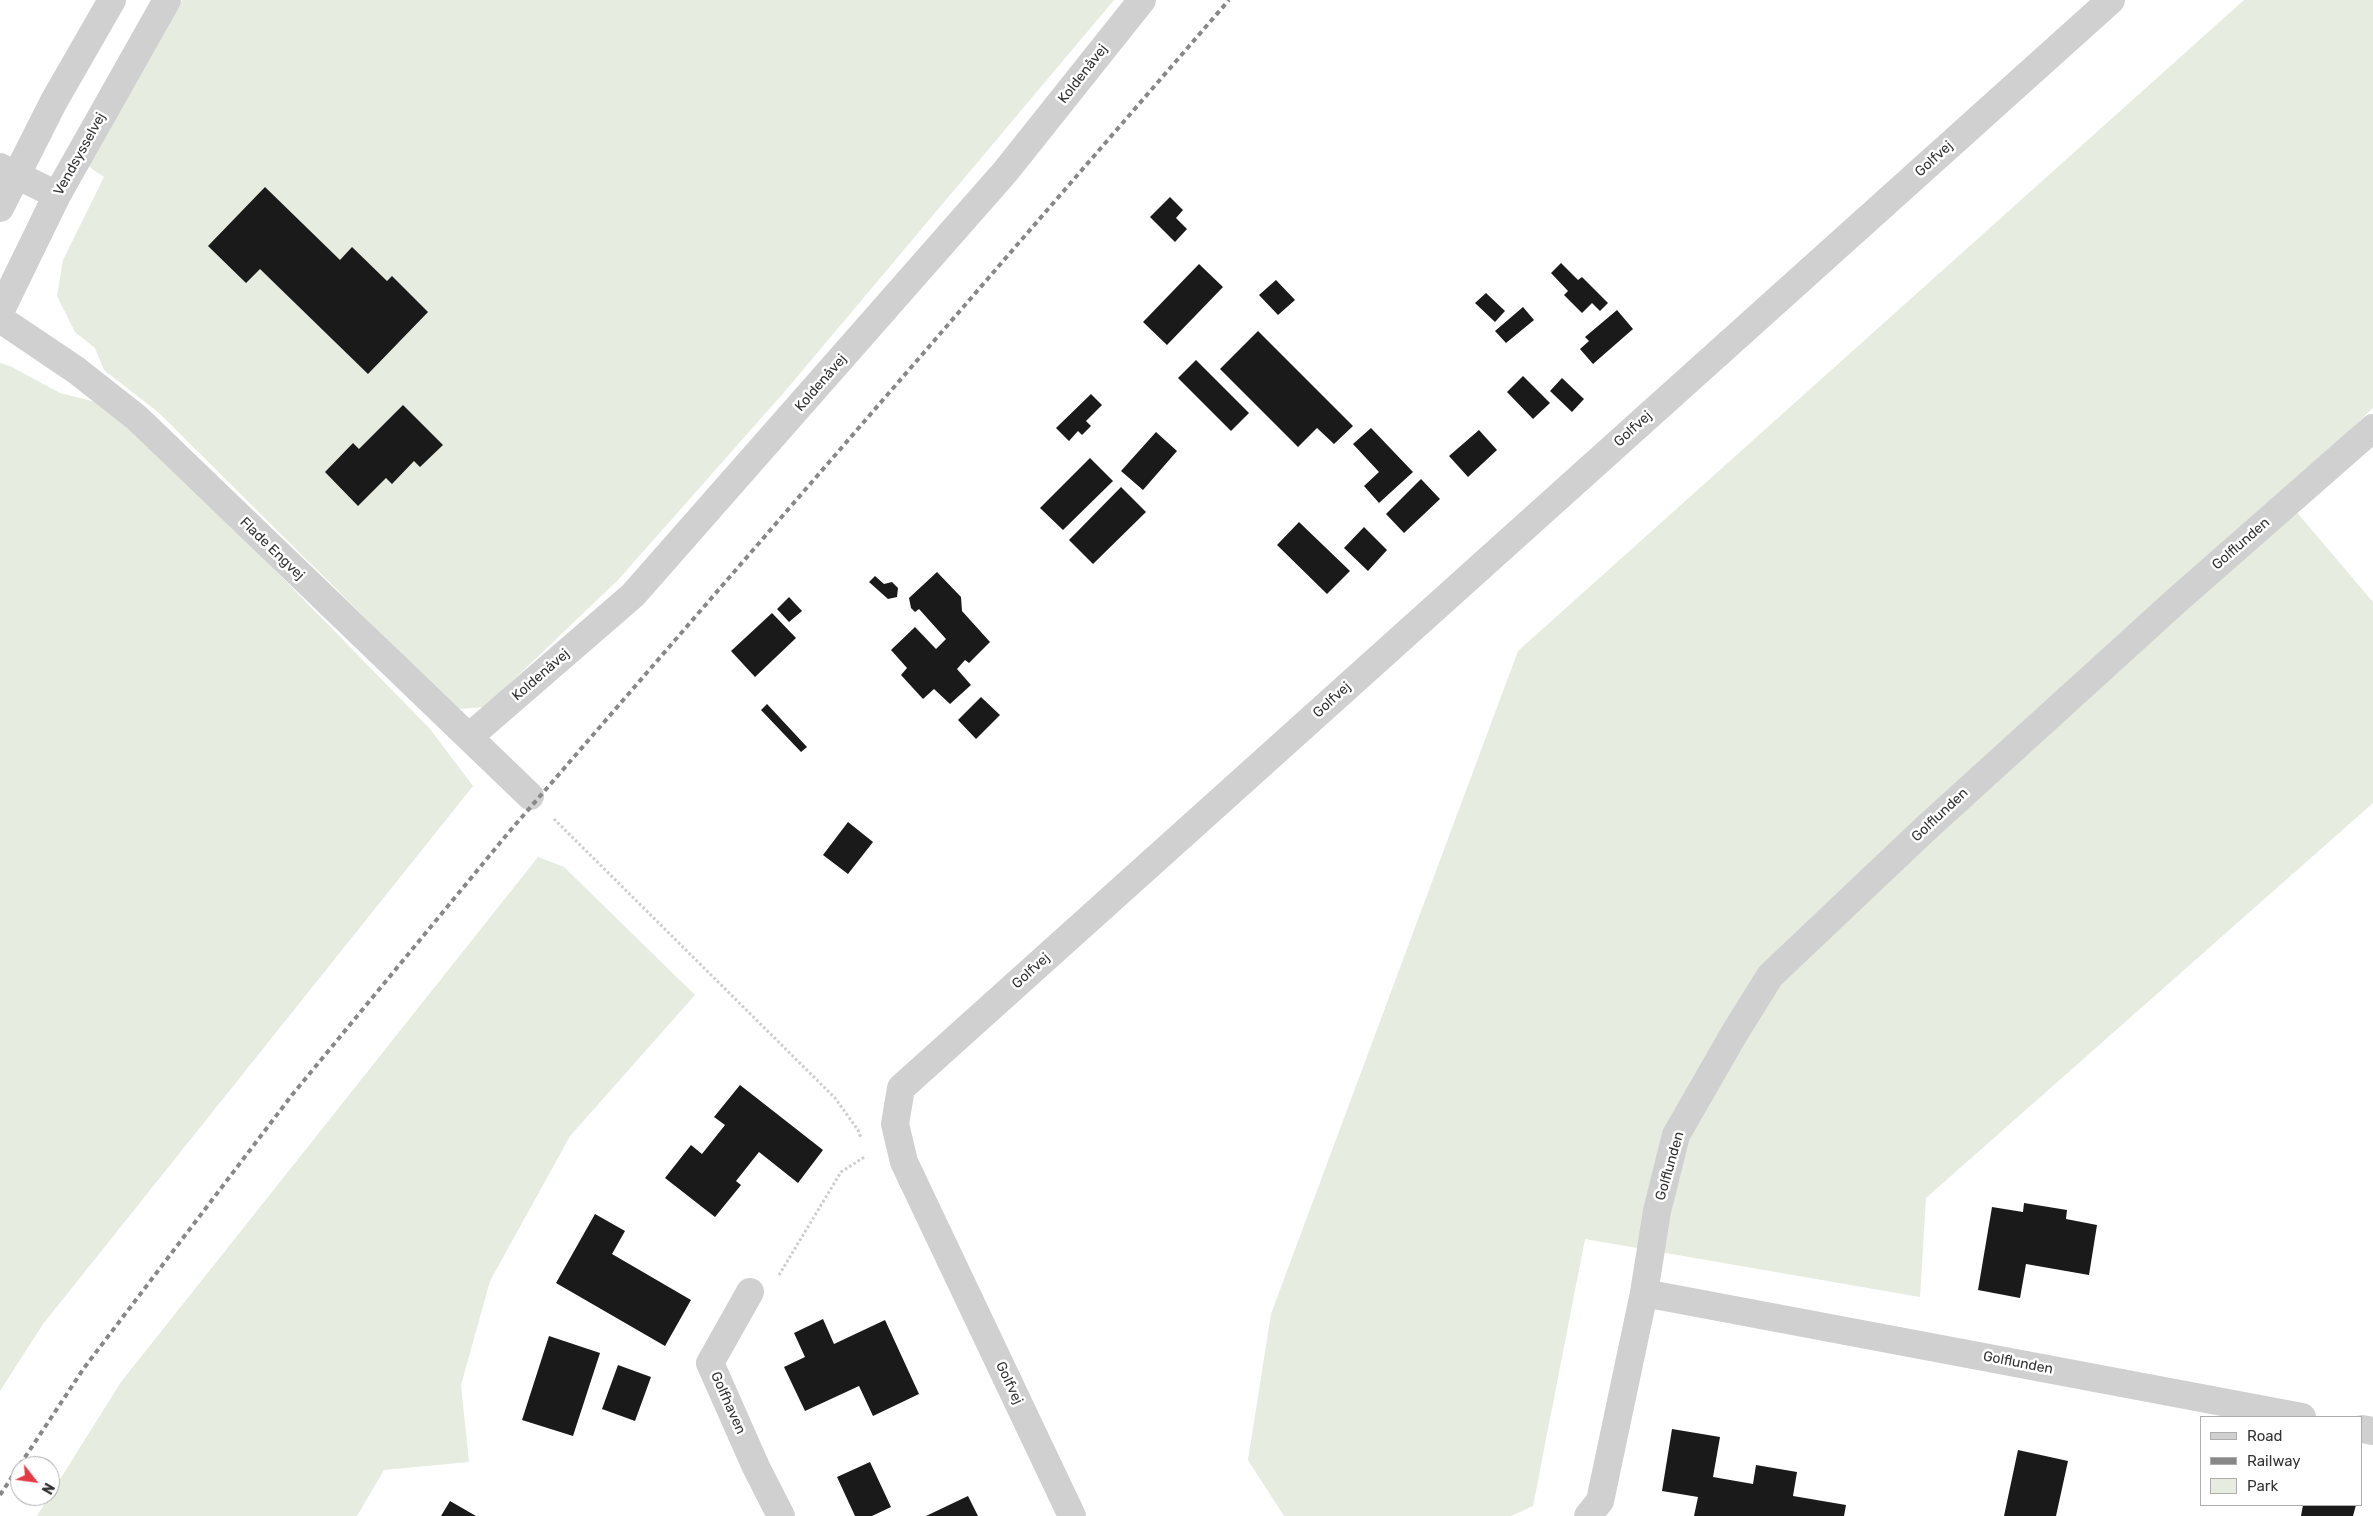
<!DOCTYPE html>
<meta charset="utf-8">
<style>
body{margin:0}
#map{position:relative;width:2373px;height:1516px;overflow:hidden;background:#fff;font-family:Rubik,sans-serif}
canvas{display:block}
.legend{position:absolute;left:2200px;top:1416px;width:162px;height:90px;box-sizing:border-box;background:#fff;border:1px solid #adadad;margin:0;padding:6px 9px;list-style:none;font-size:15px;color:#333}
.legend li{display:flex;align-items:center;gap:10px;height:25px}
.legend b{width:25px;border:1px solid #adadad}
.north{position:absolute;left:10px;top:1456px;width:50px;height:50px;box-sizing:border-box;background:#fff;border:1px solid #adadad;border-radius:50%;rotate:120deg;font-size:14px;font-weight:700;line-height:20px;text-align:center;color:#333}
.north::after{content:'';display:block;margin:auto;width:18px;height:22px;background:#e63946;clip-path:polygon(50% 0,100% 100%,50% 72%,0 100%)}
</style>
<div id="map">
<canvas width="2373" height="1516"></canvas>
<ul class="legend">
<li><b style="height:6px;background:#d0d0d0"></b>Road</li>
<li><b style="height:6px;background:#888"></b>Railway</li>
<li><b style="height:14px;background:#e6ecdf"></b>Park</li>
</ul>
<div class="north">N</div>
</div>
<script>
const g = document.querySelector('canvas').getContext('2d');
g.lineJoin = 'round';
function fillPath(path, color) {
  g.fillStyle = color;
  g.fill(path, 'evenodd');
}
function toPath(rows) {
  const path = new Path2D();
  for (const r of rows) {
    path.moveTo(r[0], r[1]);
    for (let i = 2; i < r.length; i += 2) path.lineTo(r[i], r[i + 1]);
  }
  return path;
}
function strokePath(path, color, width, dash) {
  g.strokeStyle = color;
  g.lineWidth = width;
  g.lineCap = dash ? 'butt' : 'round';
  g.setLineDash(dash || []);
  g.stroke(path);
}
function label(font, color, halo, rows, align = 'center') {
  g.font = font + ' Rubik,sans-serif';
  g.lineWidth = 5;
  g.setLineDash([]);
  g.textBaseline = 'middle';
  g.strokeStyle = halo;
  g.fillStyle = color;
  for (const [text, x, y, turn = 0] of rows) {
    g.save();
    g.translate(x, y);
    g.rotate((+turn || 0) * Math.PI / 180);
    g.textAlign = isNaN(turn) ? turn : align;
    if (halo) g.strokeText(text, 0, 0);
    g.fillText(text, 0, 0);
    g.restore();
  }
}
const green = toPath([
 [182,0,1114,0,786,390,618,580,485,707,457,709,159,413,104,370,95,348,75,332,57,296,63,260,104,177,88,166],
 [2244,0,2373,0,2373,408,2282,495,2373,602,2373,803,1926,1198,1920,1297,1585,1239,1533,1506,1511,1516,1284,1516,1248,1460,1271,1314,1518,651],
 [0,363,10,366,60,393,96,402,153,445,430,729,473,786,43,1324,0,1391],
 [538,857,564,867,695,995,570,1136,490,1281,461,1385,469,1462,384,1470,357,1516,37,1516,121,1382]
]);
const building = toPath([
 [265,187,340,260,352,247,387,281,392,276,428,312,368,374,260,269,246,283,208,246],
 [1170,197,1183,210,1176,218,1187,229,1175,242,1150,217],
 [1561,263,1578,280,1582,277,1608,303,1600,311,1592,303,1582,313,1564,295,1568,291,1551,273],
 [1199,264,1223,287,1167,345,1143,322],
 [1276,280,1295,300,1278,315,1259,295],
 [1486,293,1505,311,1495,322,1475,303],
 [1523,307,1534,320,1506,343,1495,331],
 [1617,310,1633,329,1593,364,1580,349,1589,341,1585,337],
 [1258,331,1353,426,1334,444,1317,428,1298,447,1220,369],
 [1196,360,1249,413,1231,431,1178,378],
 [1523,376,1550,403,1533,419,1507,392],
 [1562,378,1584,399,1572,412,1550,391],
 [1091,394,1102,405,1086,421,1091,426,1082,435,1078,431,1069,441,1056,428],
 [403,405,443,445,420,467,414,461,392,484,386,478,358,506,325,472,353,443,359,449],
 [1371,428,1413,472,1379,503,1364,486,1379,472,1353,444],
 [1479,430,1497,450,1468,477,1449,456],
 [1156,432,1177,451,1143,490,1121,471],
 [1090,458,1113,481,1063,530,1040,508],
 [1421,479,1440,499,1404,533,1386,514],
 [1121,487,1146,512,1093,564,1069,540],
 [1299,522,1350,571,1327,594,1277,545],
 [1364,527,1387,550,1368,571,1344,548],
 [937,572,961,597,962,611,990,642,969,663,965,660,957,669,971,685,950,704,934,689,923,699,901,675,907,668,891,650,915,627,936,649,946,639,919,609,915,612,911,608,909,598],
 [875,576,884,584,892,582,898,588,897,597,888,599,869,582],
 [789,597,802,611,789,622,777,609],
 [772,613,796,638,755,677,731,651],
 [981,697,1000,715,976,739,958,720],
 [767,704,807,747,801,752,761,710],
 [848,822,873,842,848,874,823,855],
 [740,1085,823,1150,798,1183,759,1152,736,1181,741,1185,715,1217,665,1178,691,1145,702,1154,725,1125,714,1117],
 [2024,1203,2067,1210,2066,1219,2097,1225,2089,1275,2026,1264,2020,1298,1978,1290,1992,1207,2023,1212],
 [595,1214,625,1231,612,1254,691,1300,665,1346,556,1283],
 [823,1319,834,1344,885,1320,919,1394,873,1416,859,1386,805,1411,784,1367,805,1357,794,1333],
 [549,1336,600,1353,573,1436,522,1420],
 [618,1365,651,1377,635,1421,602,1409],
 [1672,1429,1720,1437,1713,1477,1753,1484,1756,1465,1797,1472,1793,1496,1846,1505,1844,1516,1694,1516,1698,1497,1662,1491],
 [2018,1450,2068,1461,2056,1516,2004,1516],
 [870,1462,891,1507,872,1516,855,1516,837,1477],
 [968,1496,978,1516,926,1516],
 [450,1501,476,1516,441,1516],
 [2303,1505,2356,1505,2353,1516,2301,1516]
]);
const path = toPath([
 [554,819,835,1098,858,1130,861,1138],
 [779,1275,841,1172,866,1156]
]);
const minor = toPath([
 [0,167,57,195],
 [0,208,54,101,112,0],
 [0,312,57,195,167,0],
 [0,319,76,370,137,418,530,796],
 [469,737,633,595,1005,172,1142,0],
 [750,1292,710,1363,756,1467,781,1516],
 [1644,1293,2302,1417],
 [2362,1429,2373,1431],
 [1072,1516,904,1162,895,1124,901,1088,2111,0],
 [1588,1516,1600,1501,1644,1293,1657,1211,1676,1135,1734,1034,1770,976,1924,830,2176,601,2373,428]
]);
const rail = toPath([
 [0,1495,84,1368,292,1095,509,832,1229,0]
]);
const streetNames = [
 ["Koldenåvej",1083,74,-52],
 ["Vendsysselvej",80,154,-61],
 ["Golfvej",1934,159,-42],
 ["Koldenåvej",821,383,-49],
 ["Golfvej",1633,429,-42],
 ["Golflunden",2241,544,-41],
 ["Flade Engvej",272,549,44],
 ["Koldenåvej",541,675,-41],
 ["Golfvej",1332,700,-42],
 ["Golflunden",1940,815,-43],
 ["Golfvej",1031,971,-42],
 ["Golflunden",1670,1166,-74],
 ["Golflunden",2018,1363,11],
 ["Golfvej",1009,1383,65],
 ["Golfhaven",728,1403,66]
];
fillPath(green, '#e6ecdf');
fillPath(building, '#1a1a1a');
strokePath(path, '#cdcdcd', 3, [2.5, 2.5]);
strokePath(minor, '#d0d0d0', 28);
strokePath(rail, '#888', 4, [5, 4]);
label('14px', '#333', '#fff', streetNames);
</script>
